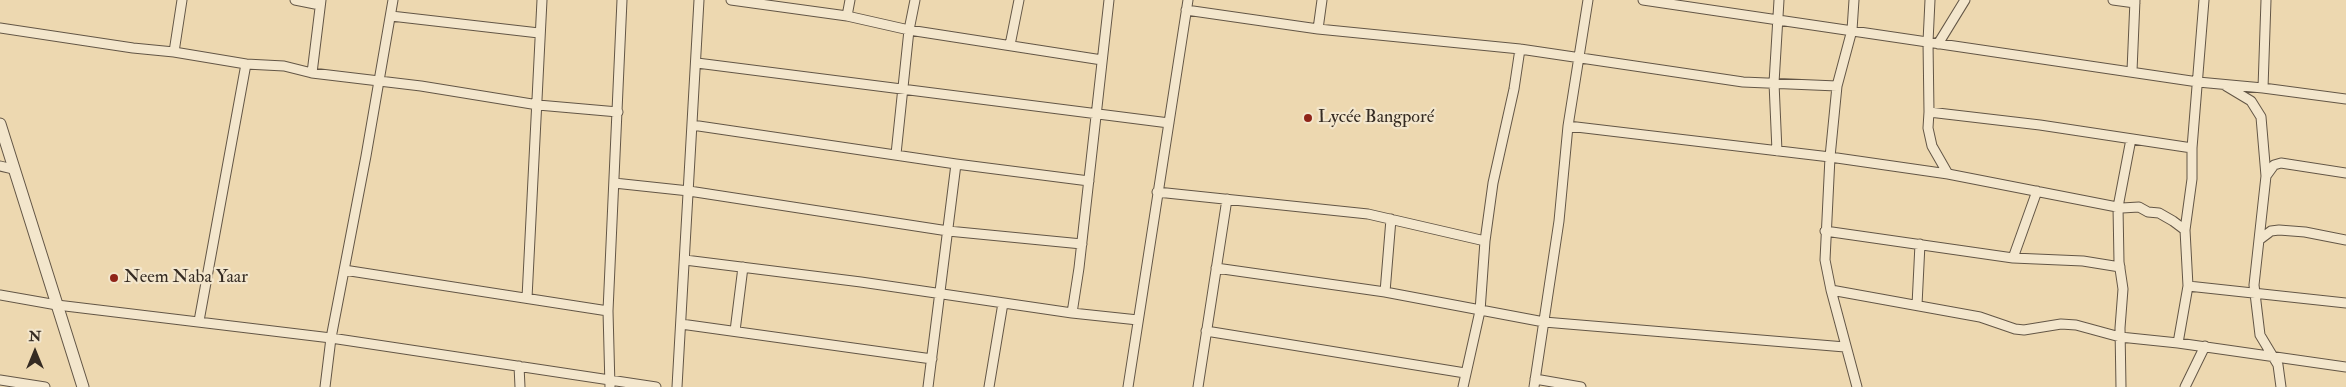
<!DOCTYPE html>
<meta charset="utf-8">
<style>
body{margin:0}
#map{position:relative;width:2346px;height:387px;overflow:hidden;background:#edd8b0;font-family:"IM FELL Double Pica",serif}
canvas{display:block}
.north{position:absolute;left:10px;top:327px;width:50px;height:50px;-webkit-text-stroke:4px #f3e6cc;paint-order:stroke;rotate:0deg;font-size:14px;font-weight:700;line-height:20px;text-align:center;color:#352b22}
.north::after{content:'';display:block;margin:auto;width:18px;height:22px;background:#352b22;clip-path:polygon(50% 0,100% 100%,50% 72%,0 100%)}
</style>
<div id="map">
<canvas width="2346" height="387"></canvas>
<div class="north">N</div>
</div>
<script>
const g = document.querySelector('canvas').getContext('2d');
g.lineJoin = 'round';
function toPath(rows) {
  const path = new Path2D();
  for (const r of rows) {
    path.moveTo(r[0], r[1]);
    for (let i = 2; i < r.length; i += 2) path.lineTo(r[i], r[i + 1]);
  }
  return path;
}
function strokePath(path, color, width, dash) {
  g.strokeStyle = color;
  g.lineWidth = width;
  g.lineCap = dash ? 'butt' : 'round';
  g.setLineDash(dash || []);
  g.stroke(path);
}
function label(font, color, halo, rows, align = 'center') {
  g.font = font + ' "IM FELL Double Pica",serif';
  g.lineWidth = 4.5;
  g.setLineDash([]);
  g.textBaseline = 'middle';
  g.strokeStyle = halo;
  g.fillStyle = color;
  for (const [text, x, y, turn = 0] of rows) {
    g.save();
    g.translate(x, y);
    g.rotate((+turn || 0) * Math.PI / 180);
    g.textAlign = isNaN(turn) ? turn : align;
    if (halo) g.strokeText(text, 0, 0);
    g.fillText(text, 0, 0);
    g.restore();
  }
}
const minor = toPath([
 [295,0,320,5],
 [731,0,847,16,909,30,1102,60],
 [1643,0,2198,82,2263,88,2346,99],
 [1854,0,1852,30,1837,86,1830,157,1825,260,1831,290,1857,387],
 [1930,0,1928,42,1929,112,2040,125,2192,148],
 [2113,0,2135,3],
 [1186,10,1318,29,1520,49,1743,82,1837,86],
 [391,16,539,33],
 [847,16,850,0],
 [0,28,133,48,174,52,182,0],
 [1318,29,1322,0],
 [1938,44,1965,0],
 [1010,45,1019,0],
 [174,52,246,64,284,66,312,73,421,86,538,105,618,112],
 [697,63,1169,123],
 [2132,71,2135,0],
 [312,73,321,0],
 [2226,86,2251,101,2261,117,2266,176,2254,285,2260,335,2278,365,2281,387],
 [2263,88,2266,0],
 [1929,112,1928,128,1932,146,1948,174],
 [692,125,956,164,1089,181],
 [1568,126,1830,157,1948,174,2122,208,2139,207,2148,212,2159,213,2173,221,2185,230],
 [1777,151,1774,83,1779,0],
 [896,154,909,30,915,0],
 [0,166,13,169],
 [2266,176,2274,165,2281,163,2346,173],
 [614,183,689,191,948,231,1082,244],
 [1157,192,1368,214,1485,241],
 [1825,231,2013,258,2083,261,2120,267],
 [2259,240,2271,231,2279,230,2305,232,2346,240],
 [2013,258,2037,191],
 [685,260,861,282,1072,313,1138,320],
 [1216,268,1385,292,1544,322,1845,347],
 [344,270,608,311],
 [2188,286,2346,303],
 [1831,290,1980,317,2015,329,2024,330,2061,324,2076,325,2120,337,2178,343,2346,367],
 [1385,292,1391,219],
 [0,295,57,305,331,338,656,387],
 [527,298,542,0],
 [1917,305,1920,244],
 [1072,313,1079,268,1109,0],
 [199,321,246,64],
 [681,324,932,359],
 [735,331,743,267],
 [1206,331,1465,373],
 [2178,343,2188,286,2185,230,2192,179,2192,148,2204,0],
 [519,366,520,387],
 [1535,379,1581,387],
 [0,380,45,387],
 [325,387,331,338,366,156,393,0],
 [610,387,608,311,622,0],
 [677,387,699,0],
 [928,387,956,164],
 [989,387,1003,303],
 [1128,387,1188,0],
 [1198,387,1227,199],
 [1463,387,1480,311,1485,241,1493,183,1514,89,1520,49],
 [1534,387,1559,221,1568,126,1588,0],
 [2121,387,2120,328,2123,289,2119,262,2118,207,2131,139],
 [2185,387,2205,346]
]);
const tertiary = toPath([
 [0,124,83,387]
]);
const markers = [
 [1308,118,5,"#8f2418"],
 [114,278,5,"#8f2418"]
];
const poiNames = [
 ["Lycée Bangporé",1318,118],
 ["Neem Naba Yaar",124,278]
];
strokePath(minor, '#635646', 11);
strokePath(tertiary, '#635646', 13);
strokePath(minor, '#f3e6cc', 9);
strokePath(tertiary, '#f3e6cc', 11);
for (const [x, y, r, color] of markers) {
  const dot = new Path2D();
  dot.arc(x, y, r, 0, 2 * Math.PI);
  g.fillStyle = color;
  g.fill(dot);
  strokePath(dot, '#f3e6cc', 2);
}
label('18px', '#352b22', '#f3e6cc', poiNames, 'left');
</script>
